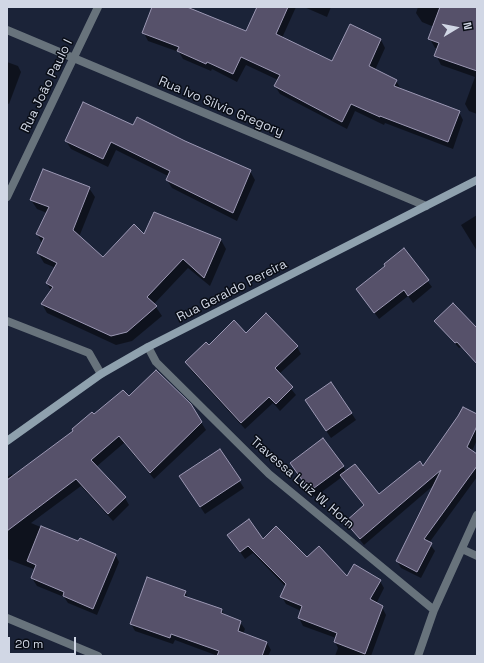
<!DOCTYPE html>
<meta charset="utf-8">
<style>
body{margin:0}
#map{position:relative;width:484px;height:663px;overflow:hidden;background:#1b2338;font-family:"Space Grotesk",sans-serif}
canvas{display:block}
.frame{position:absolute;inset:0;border:8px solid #d1d7e5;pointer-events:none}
.north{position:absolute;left:436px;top:8px;width:40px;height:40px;-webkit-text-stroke:3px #090d16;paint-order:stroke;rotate:80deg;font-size:11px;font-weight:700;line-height:16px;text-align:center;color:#d1d7e5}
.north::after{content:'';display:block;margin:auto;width:14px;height:18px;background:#d1d7e5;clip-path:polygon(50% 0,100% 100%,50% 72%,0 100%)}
.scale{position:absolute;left:8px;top:637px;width:68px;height:18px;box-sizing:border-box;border:2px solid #d1d7e5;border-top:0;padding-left:5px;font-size:12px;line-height:14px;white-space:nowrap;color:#d1d7e5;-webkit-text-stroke:3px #090d16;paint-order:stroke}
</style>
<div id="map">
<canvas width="484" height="663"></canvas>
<div class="frame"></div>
<div class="north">N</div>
<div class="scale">20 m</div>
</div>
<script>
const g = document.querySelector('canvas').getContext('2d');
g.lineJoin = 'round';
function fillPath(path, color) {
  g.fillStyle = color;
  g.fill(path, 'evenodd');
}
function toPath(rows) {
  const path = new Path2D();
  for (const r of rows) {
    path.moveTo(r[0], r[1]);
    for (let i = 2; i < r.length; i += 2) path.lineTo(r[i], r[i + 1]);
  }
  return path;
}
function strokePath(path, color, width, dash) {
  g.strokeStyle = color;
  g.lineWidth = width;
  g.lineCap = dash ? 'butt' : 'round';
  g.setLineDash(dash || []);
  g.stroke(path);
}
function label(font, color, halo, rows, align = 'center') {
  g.font = font + ' "Space Grotesk",sans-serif';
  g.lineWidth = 3;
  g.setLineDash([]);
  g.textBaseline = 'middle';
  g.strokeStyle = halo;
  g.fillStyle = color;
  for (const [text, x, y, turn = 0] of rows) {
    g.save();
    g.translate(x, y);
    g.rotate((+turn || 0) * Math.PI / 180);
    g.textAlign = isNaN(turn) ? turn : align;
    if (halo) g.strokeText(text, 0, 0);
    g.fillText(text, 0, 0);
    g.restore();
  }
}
const shadow = toPath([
 [153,7,192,7,194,11,229,26,230,24,247,32,258,7,296,7,282,38,332,63,350,25,381,40,385,48,375,70,396,81,401,89,459,112,463,120,453,149,385,123,384,125,355,111,347,129,280,94,275,86,278,80,246,65,237,82,212,69,211,71,183,59,179,52,148,41,144,33],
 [304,7,331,7,327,17],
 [418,7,477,7,477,114,469,111,465,104,475,77,441,65,436,55,438,49,435,48,430,39,434,27,422,22,416,13],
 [7,62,18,66,21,72,9,104,7,103],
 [133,126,184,142,250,171,255,180,237,221,172,188,167,180,168,176,116,150,108,167,71,149,66,141],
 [89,188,95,197,79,237,103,259,145,236,221,240,226,249,210,286,188,268,154,304,162,316,132,341,116,345,47,313,42,304,51,291,47,283,56,268,44,263,38,253,42,243,37,234,47,213,37,209,31,200],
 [477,215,477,251,461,225],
 [404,249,432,287,413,303,408,296,379,319,357,289,386,267],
 [435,321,477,330,477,364,461,347,459,348],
 [246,334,297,347,301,354,279,374,296,395,280,411,273,403,245,429,190,369,186,362,209,346],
 [331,383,356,420,331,438,306,401],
 [129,398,190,405,206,430,154,479,124,443,96,467,125,498,129,505,113,521,81,486,31,523,79,543,115,554,119,562,97,615,68,603,64,597,37,586,32,578,36,570,7,559,7,477,12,474,14,477,94,416],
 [477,415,477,440,472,451,477,455,477,477,429,543,435,551,421,578,401,568,397,561,434,485,364,545,346,522,364,506,342,477,315,497,291,464,343,466,346,472,379,496,423,468],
 [220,450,244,488,205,514,184,483],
 [263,540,307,558,347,578,380,581,384,588,376,604,382,607,386,615,371,656,335,656,338,648,335,642,336,638,303,626,299,618,301,611,286,604,282,597,286,587,253,553,245,559,233,542],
 [185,592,189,599,222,610,225,616,240,622,245,629,243,634,267,643,271,650,268,656,218,656,175,640,173,644,135,631,131,624],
 [7,653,15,656,7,656]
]);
const building = toPath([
 [152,7,187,7,246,31,257,7,288,7,276,34,332,61,350,24,381,39,369,66,397,80,394,86,460,111,448,142,380,116,380,117,351,104,342,122,274,86,280,75,241,57,233,74,207,62,206,64,177,51,179,47,142,33,152,7],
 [440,7,477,7,477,71,434,56,439,43,428,39,440,7],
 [83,102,133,125,137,117,185,141,251,170,233,213,166,180,170,171,111,142,103,159,65,141,83,102],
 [43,169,90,187,73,230,103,257,134,224,144,234,154,212,221,239,204,278,183,259,147,297,157,306,127,332,111,336,41,304,53,287,46,283,57,263,37,253,44,238,36,234,49,207,30,200,43,169],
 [404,248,429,280,408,296,404,290,374,313,356,289,385,266,384,264,404,248],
 [453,303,477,328,477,364,457,342,455,343,434,321,453,303],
 [266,313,298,346,275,368,293,387,276,404,269,397,241,423,185,362,206,342,209,345,234,320,246,333,266,313],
 [156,370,191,404,202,422,150,473,119,436,91,460,126,497,108,514,76,479,7,531,7,480,73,431,72,429,92,412,94,414,123,390,129,396,156,370],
 [331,382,352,413,326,431,305,400,331,382],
 [463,407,477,414,477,426,467,447,477,454,477,466,424,539,432,543,417,572,396,561,441,470,360,539,345,522,364,505,340,475,355,464,379,494,420,461,423,466,458,416,463,407],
 [323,438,344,466,310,491,290,463,323,438],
 [220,449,241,480,200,507,179,476,220,449],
 [249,519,263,539,276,526,307,557,319,546,347,576,354,564,381,580,370,599,383,606,365,654,334,642,337,633,298,618,302,606,280,597,286,584,248,546,240,552,227,535,249,519],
 [41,526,78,541,80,538,116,554,93,609,63,596,64,592,31,578,36,565,27,561,41,526],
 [147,577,186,591,184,596,222,609,221,613,241,621,238,631,267,642,262,656,217,656,219,651,171,634,170,638,130,624,147,577]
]);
const street = toPath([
 [7,30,426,206],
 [7,197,98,7],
 [7,321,89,353,101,374],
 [148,347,156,362,269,474,434,610],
 [462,549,477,556],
 [7,618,98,656],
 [418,656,434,610,477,515]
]);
const secondary = toPath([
 [7,441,101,374,148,347,477,180]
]);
const streetNames = [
 ["Rua João Paulo I",47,86,-64],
 ["Rua Ivo Silvio Gregory",221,107,23],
 ["Rua Geraldo Pereira",232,291,-27],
 ["Travessa Luiz W. Horn",302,483,41]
];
fillPath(shadow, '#0007');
fillPath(building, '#56516a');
strokePath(building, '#9c98b4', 1);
strokePath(street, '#68737c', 8);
strokePath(secondary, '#8fa1ae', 8);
label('13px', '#d1d7e5', '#090d16', streetNames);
</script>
